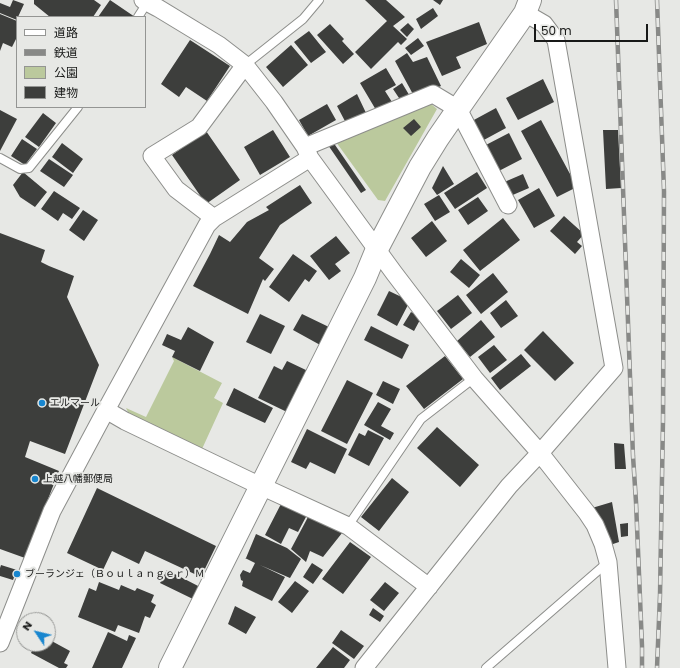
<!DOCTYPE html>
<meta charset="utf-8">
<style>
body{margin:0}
#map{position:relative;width:680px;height:668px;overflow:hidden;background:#e7e8e5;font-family:Poppins,"Noto Sans JP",sans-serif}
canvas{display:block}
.legend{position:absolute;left:16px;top:16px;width:130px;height:92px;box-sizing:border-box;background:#e7e8e5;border:1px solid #949593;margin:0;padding:5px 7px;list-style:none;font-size:12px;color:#181918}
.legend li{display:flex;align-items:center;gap:8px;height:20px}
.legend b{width:20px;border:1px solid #949593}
.north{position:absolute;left:16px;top:612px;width:40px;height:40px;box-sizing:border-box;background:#e7e8e5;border:1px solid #949593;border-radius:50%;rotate:305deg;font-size:11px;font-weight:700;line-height:16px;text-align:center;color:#181918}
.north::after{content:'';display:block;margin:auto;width:14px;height:18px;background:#1886cf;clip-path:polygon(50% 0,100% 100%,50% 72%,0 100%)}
.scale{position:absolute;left:534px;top:24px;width:114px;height:18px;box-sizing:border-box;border:2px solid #181918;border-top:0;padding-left:5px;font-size:12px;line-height:14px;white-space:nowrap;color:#181918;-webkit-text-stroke:3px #e7e8e5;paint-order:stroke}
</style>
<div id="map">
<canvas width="680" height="668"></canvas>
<ul class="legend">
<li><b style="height:5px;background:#fff"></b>道路</li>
<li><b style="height:5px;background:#888987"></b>鉄道</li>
<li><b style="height:11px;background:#bbc99d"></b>公園</li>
<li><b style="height:11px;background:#3d3e3c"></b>建物</li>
</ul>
<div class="north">N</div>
<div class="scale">50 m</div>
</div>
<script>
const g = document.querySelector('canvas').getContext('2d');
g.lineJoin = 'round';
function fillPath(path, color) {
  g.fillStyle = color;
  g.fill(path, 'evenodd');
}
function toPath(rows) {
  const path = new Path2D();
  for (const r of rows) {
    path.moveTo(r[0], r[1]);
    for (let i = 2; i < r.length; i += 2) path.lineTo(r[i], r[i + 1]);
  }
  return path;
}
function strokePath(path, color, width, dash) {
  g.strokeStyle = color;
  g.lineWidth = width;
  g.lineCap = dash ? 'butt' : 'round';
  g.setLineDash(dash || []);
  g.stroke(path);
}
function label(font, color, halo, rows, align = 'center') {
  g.font = font + ' Poppins,"Noto Sans JP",sans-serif';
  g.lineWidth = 4;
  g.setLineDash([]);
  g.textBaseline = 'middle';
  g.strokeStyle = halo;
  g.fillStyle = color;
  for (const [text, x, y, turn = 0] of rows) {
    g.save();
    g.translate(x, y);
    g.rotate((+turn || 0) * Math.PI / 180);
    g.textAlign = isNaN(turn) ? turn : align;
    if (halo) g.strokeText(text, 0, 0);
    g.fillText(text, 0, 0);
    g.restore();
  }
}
const green = toPath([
 [431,104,437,109,385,201,378,200,336,142],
 [172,357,222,383,214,398,223,403,202,449,130,416,126,408,146,417,174,361]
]);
const building = toPath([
 [13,0,24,4,18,17,17,17,17,20,0,13,0,3,10,7],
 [34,0,94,0,101,5,93,17,50,17,34,4],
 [110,0,135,17,98,17],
 [365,0,386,0,405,17,393,26,407,39,401,45,398,42,371,69,355,52,387,21],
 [433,0,443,0,440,5],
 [433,8,438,16,421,29,416,19],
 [0,14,17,21,17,39,16,39,12,47,3,43,0,51],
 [479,22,487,44,456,57,461,68,442,76,426,42],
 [408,23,414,29,407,37,400,30],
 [330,24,344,39,342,41,354,54,343,64,317,35],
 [309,31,326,52,311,63,294,42],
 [418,38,424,46,411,55,405,48],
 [190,40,230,66,207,101,186,87,179,97,161,84],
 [291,45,308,65,283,87,266,67],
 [407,53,413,62,427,57,441,86,415,98,395,61],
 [386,68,396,85,385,91,392,102,376,110,360,83],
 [543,79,554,102,518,120,506,98],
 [402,83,411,98,401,101,393,89],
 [357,94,367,115,347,125,337,106],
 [327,104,336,120,308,136,299,120],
 [496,108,506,128,482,141,472,121],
 [0,110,17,119,0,151],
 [43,113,56,123,39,147,25,137],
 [414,119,421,127,411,136,403,128],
 [541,120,577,187,557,197,521,131],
 [273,130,290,157,260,175,244,147],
 [603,130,618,130,621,188,606,189],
 [206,131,240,180,206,204,172,155],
 [509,133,522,159,495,173,482,147],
 [22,139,37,149,25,165,11,156],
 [333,142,366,190,361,193,328,145],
 [62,143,83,159,73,173,52,157],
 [49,159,73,175,64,187,40,171],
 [443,166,454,184,437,195,432,188],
 [23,172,47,192,35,207,20,197,13,185],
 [477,172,487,188,455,209,444,193],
 [523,174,529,188,508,197,502,183],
 [300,185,312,203,280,225,259,258,274,269,265,281,263,279,248,314,193,286,210,254,219,235,230,242,247,222,269,210,266,207],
 [539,188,555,216,534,228,518,200],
 [54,191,80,208,72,219,63,213,58,221,41,209],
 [439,195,450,212,435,221,424,204],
 [478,197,488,211,468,225,458,210],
 [83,210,98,220,84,241,69,230],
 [564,216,584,234,577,242,582,246,575,254,550,231],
 [503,218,520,240,480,271,463,250],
 [432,221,447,241,426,257,411,238],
 [0,233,45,250,41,262,49,266,74,276,67,297,99,365,65,454,30,441,25,457,59,471,25,558,0,549],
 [336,236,350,253,335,264,341,271,329,280,310,256],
 [293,254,317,271,309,282,305,279,289,302,269,287],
 [461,259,480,275,469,288,450,272],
 [493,273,508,292,481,314,466,295],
 [389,291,410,301,397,326,377,315],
 [458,295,472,313,451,329,437,311],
 [506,300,518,316,501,328,490,313],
 [411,312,421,318,414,331,403,325],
 [260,314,285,326,271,354,246,342],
 [302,314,331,328,322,346,293,330],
 [481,320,495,337,470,357,457,341],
 [371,326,409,345,402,359,364,340],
 [188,327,214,342,200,371,172,357,175,351,162,345,167,334,181,340],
 [543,331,574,363,555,381,524,350],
 [494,345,507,360,490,373,478,357],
 [521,354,531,366,500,390,491,378],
 [445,356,463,379,424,409,406,386],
 [287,361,308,371,287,412,258,398,274,366,282,370],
 [347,380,373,393,347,444,321,431],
 [383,381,400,389,393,404,376,395],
 [234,388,273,408,265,423,226,405],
 [378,402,391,409,381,426,394,433,390,440,364,425],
 [437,427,479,465,460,487,417,448],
 [307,429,347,449,335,474,310,462,306,469,291,462],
 [368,430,384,438,369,466,348,455,359,433,365,436],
 [614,443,624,444,626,469,615,469],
 [392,478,409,492,379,531,361,517],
 [97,488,216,546,201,577,145,551,139,564,112,551,103,570,67,553],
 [282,502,307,515,298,532,289,528,281,544,265,535],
 [612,502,619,542,607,546,592,508],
 [308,517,342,533,323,557,310,551,306,562,291,549],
 [628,523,628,536,621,537,620,524],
 [256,534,287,548,301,559,290,578,260,565,285,577,272,601,242,586,243,581,241,580,240,575,243,570,250,573,255,563,245,558,246,558],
 [350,542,371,557,343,594,322,579],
 [312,563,323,570,313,584,303,577],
 [1,565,17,570,13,580,0,576,0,568],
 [167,570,202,588,195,600,160,583],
 [295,581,309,591,292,613,278,602],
 [99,582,119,590,121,585,135,591,137,588,154,595,151,602,156,605,150,618,145,616,139,633,118,625,115,632,78,617,89,588,96,591],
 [385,582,399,593,384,611,370,600],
 [235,606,256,617,246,634,228,624],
 [373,608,384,616,380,622,369,615],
 [341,630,364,646,354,659,332,643],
 [108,632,127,641,129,635,136,638,122,668,92,668],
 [48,639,70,651,64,663,68,665,66,668,59,668,31,653,35,644,48,644],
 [333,647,350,660,344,668,316,668]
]);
const lane = toPath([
 [138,17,147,3],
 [245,65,303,19,319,0],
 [0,158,20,169,29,168,78,107],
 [348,526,421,419,474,378],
 [486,668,608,562]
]);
const street = toPath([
 [143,0,158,8,219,45,245,65,274,102,305,147,310,158,394,273,474,378,540,453,587,513,595,525,603,544,608,562,617,668],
 [305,147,433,94,458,109,508,205],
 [214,218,176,189,152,156,199,127,245,65],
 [106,410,125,421,250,481,348,526,429,587],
 [0,643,52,511,106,410,207,225,214,218,310,158],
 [364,668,509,486,540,453,614,368,556,40,544,24,525,13]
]);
const secondary = toPath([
 [170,668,365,278,377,249,420,167,438,138,458,109,525,13,530,0]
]);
const rail = toPath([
 [616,0,633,456,636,502,642,646,642,668],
 [657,0,664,191,663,420,660,595,657,668]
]);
const markers = [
 [42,403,4,"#1886cf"],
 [35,479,4,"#1886cf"],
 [17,574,4,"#1886cf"]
];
const poiNames = [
 ["エルマール",50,403],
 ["上越八幡郵便局",43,479],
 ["ブーランジェ（Ｂｏｕｌａｎｇｅｒ）Ｍ",25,574]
];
fillPath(green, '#bbc99d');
fillPath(building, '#3d3e3c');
strokePath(lane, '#8d8e8b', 10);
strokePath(street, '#8d8e8b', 19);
strokePath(secondary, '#8d8e8b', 24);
strokePath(lane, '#fff', 8);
strokePath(street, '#fff', 17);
strokePath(secondary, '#fff', 22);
strokePath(rail, '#888987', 4.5);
strokePath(rail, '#e7e8e5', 3, [9]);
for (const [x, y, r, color] of markers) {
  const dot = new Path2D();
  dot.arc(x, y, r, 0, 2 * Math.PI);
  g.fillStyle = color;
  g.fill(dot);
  strokePath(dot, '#e7e8e5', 1.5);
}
label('10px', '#181918', '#e7e8e5', poiNames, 'left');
</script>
